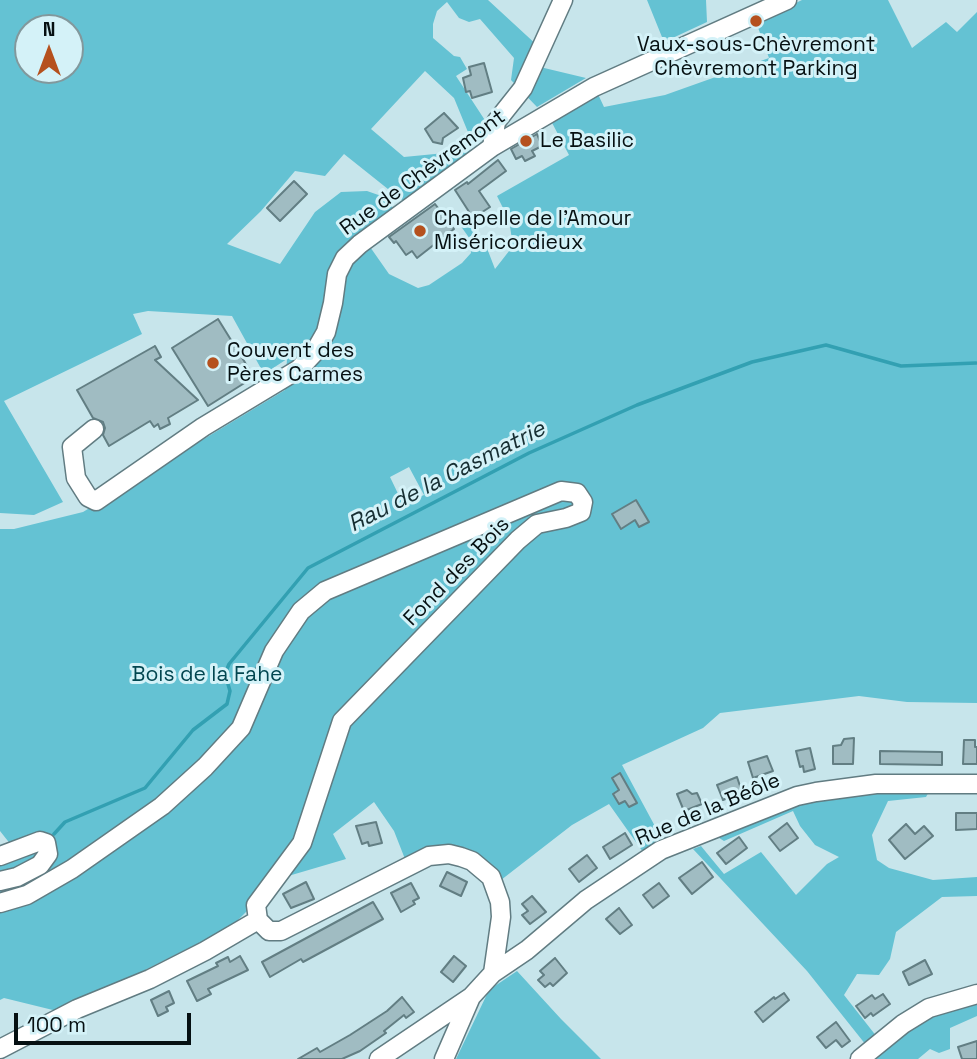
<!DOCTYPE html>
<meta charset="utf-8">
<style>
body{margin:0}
#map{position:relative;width:977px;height:1059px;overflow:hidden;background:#c7e5eb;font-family:"Space Grotesk",sans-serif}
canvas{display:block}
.north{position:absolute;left:14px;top:14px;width:70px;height:70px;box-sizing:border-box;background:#d4f2f8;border:2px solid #82989c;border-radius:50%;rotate:0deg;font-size:19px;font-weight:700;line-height:28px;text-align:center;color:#061012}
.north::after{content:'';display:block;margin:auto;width:24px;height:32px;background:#b5511e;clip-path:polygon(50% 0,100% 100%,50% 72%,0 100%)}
.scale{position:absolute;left:14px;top:1013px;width:177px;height:32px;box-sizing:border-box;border:4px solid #061012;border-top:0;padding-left:9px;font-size:21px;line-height:24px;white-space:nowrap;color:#061012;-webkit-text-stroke:5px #d4f2f8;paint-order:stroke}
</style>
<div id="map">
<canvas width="977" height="1059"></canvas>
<div class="north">N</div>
<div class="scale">100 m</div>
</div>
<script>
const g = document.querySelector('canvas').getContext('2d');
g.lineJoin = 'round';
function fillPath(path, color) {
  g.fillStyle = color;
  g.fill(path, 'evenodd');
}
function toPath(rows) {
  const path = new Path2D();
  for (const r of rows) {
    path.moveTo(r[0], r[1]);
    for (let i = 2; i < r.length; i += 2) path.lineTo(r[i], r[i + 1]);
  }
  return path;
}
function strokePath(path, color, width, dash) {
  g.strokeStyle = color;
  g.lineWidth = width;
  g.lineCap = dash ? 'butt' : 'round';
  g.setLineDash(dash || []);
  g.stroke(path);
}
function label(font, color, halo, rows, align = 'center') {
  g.font = font + ' "Space Grotesk",sans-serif';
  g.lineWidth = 6;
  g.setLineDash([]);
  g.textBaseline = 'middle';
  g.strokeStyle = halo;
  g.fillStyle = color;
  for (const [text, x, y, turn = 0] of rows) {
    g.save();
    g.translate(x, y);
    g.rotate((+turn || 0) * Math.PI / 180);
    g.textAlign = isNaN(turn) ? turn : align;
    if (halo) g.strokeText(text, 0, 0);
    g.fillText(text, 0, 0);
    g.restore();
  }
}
const green = toPath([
 [0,0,488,0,539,47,540,67,586,78,537,107,511,80,514,58,480,19,469,22,459,18,447,2,437,11,433,24,433,38,454,56,460,57,467,69,456,76,492,131,470,137,454,98,425,71,371,129,404,157,476,150,403,201,344,154,325,176,295,171,261,211,227,244,280,264,315,212,341,192,367,191,387,198,399,218,368,244,389,274,418,288,429,285,462,263,471,253,470,239,455,218,456,213,485,243,495,269,513,246,509,220,497,196,569,155,550,119,597,92,604,107,665,95,769,58,756,22,802,0,888,0,912,48,946,22,957,32,977,12,977,703,907,702,859,696,720,713,703,728,622,765,664,843,643,852,609,804,572,825,501,880,489,865,405,859,394,831,374,802,333,834,346,859,261,884,249,898,247,911,231,927,61,1012,4,998,0,1000,0,855,15,850,0,831,0,529,14,529,83,512,285,390,287,359,264,374,232,316,148,311,133,314,142,334,4,401,63,502,34,515,0,513],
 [28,28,70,28,70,70,28,70],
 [409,467,424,495,403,504,390,477],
 [647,0,706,0,707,22,664,42],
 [931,788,926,797,888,801,872,835,877,860,889,868,933,880,977,877,977,896,942,897,896,932,890,959,879,975,857,974,844,995,877,1037,866,1045,807,971,693,849,701,846,724,874,761,852,796,895,827,864,839,857,815,845,800,826,793,811,724,841,716,836,808,798],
 [517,971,561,1019,601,1059,456,1059,489,990],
 [977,1000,977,1016,950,1028,950,1049,939,1053,930,1049,918,1059,871,1059,897,1035,961,1001]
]);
const stream = toPath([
 [54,834,65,822,145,788,193,730,227,704,230,691,225,674,229,664,308,568,529,453,637,405,752,362,826,345,901,366,976,363]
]);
const building = toPath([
 [484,63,492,92,472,98,470,91,466,92,463,78,471,75,469,67,484,63],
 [444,113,458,128,443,138,442,144,433,142,425,129,444,113],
 [537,134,542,146,532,151,535,156,525,161,522,156,516,159,511,149,537,134],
 [498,160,506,171,479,191,490,207,473,218,455,190,467,182,468,184,498,160],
 [294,181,307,194,280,221,267,208,294,181],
 [435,204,454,229,417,258,412,251,406,255,396,241,394,243,389,237,435,204],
 [218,319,254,377,208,406,172,348,218,319],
 [155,346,161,357,155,360,198,400,168,418,170,424,160,429,158,424,154,427,150,421,109,446,103,435,105,428,103,422,93,418,77,390,155,346],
 [636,500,649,522,639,527,635,520,621,529,612,514,636,500],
 [854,738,853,764,833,764,833,746,841,745,844,739,854,738],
 [964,740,975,740,975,747,977,747,977,764,963,764,964,740],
 [810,748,815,769,804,772,803,766,800,767,796,751,810,748],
 [880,751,942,752,942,765,880,764,880,751],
 [767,756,773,771,753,778,748,762,767,756],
 [620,773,637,803,629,807,625,801,619,804,613,794,619,790,612,778,620,773],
 [737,777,742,792,723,800,717,785,737,777],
 [687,790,692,794,697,793,702,804,684,811,677,794,687,790],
 [956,813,977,813,977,829,956,830,956,813],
 [376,822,382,843,369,846,368,842,362,844,356,826,376,822],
 [787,823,798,838,780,851,769,837,787,823],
 [906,824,915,834,924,826,933,836,905,859,889,840,906,824],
 [625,833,632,845,610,859,603,847,625,833],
 [739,837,747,848,726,864,717,853,739,837],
 [587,855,597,868,579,882,569,869,587,855],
 [702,862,713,877,692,894,679,878,702,862],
 [447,872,467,882,461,896,440,886,447,872],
 [306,882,314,899,291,908,283,894,306,882],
 [411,883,419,898,413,901,415,904,401,912,391,893,411,883],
 [659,883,669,896,653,908,643,895,659,883],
 [532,896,546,912,530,924,522,915,528,911,522,904,532,896],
 [373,902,383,919,303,962,301,959,270,977,262,962,373,902],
 [619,908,632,925,620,934,606,919,619,908],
 [240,956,248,970,208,989,211,994,197,1001,187,981,218,966,216,963,228,957,230,962,240,956],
 [454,956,466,966,453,982,441,972,454,956],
 [555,958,567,973,553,986,550,983,545,987,538,980,544,975,540,971,555,958],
 [925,960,932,974,909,985,903,972,925,960],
 [169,991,174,1003,166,1007,168,1011,158,1016,151,1000,169,991],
 [784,993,789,1000,763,1022,755,1012,774,997,775,999,784,993],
 [883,994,890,1004,873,1016,871,1013,865,1018,856,1006,872,995,875,999,883,994],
 [402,997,414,1012,406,1018,404,1015,384,1031,386,1033,360,1051,342,1059,298,1059,317,1048,320,1052,350,1035,387,1011,402,997],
 [836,1022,850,1041,842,1047,836,1040,826,1048,817,1037,836,1022],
 [977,1041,977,1059,962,1059,958,1047,977,1041]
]);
const minor = toPath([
 [492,147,496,122,523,88,563,0],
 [94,429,72,447,76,478,88,497,96,501,203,427,299,369,314,353,326,332,333,303,337,274,345,258,360,244,492,147,594,87,787,0],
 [0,856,40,841,46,843,48,854,40,865,17,877,0,881],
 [0,903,27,895,72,869,162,806,205,767,241,728,274,651,301,611,325,591,561,491,577,493,583,502,581,512,566,518,537,524,518,540,342,721,302,843,256,905,258,920,269,931,281,931,429,856,449,854,461,857,472,861,491,877,500,902,501,917,493,973],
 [0,1049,77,1009,150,979,205,951,258,920],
 [379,1059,471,997],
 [444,1059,471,997,493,973,527,950,586,900,661,850,797,796,816,792,876,784,977,784],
 [860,1059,903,1024,929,1008,977,994]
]);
const markers = [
 [756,21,7,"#b5511e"],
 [526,141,7,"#b5511e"],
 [420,231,7,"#b5511e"],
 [213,363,7,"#b5511e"]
];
const poiNames = [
 ["Vaux-sous-Chèvremont",756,45,"center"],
 ["Chèvremont Parking",756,69,"center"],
 ["Le Basilic",540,141],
 ["Chapelle de l'Amour",434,219],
 ["Miséricordieux",434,243],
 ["Couvent des",227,351],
 ["Pères Carmes",227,375]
];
const streetNames = [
 ["Rue de Chèvremont",423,173,-36],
 ["Fond des Bois",457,572,-46],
 ["Rue de la Béôle",708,810,-23]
];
const parkNames = [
 ["Bois de la Fahe",207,675]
];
const waterNames = [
 ["Rau de la Casmatrie",447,477,-27]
];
fillPath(green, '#64c2d3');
strokePath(stream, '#32a0b2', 3.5);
fillPath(building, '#a0bcc2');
strokePath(building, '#627e83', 2);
strokePath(minor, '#617c82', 21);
strokePath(minor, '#fff', 18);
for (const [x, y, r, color] of markers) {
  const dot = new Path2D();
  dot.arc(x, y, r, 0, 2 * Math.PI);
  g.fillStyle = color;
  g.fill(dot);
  strokePath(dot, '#d4f2f8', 2.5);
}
label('21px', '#061012', '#d4f2f8', poiNames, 'left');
label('21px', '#061012', '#d4f2f8', streetNames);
label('21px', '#024650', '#d4f2f8', parkNames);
label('italic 23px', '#162e32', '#d4f2f8', waterNames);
</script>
